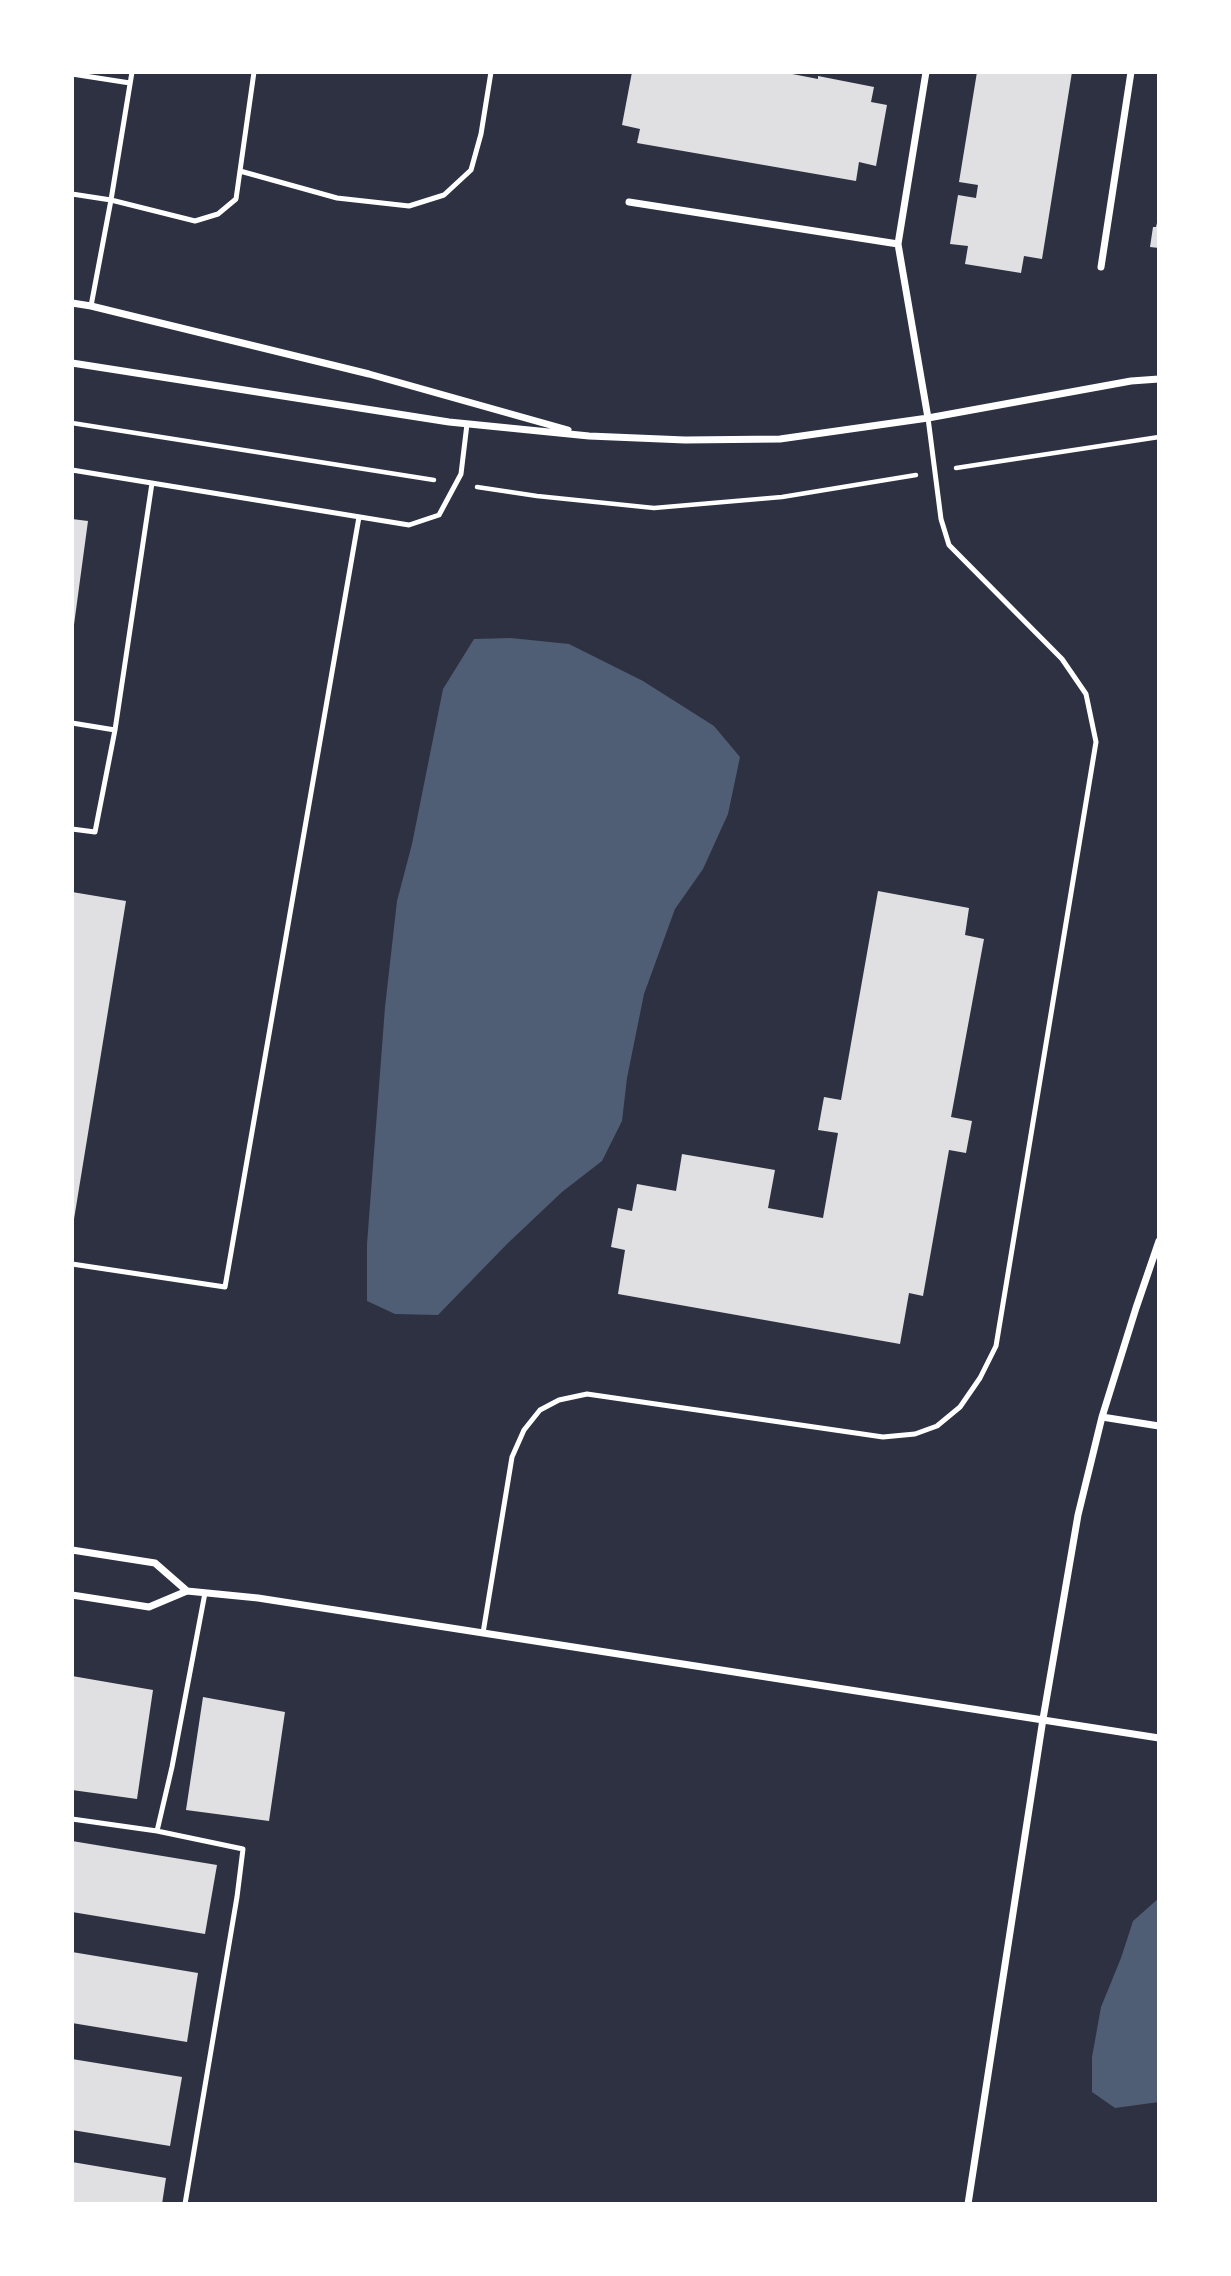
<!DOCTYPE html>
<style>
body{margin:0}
#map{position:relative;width:1231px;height:2276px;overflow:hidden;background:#2d3142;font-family:Mulish,sans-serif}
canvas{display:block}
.frame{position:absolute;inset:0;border:74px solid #fff;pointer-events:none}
</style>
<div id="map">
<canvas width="1231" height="2276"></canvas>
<div class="frame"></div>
</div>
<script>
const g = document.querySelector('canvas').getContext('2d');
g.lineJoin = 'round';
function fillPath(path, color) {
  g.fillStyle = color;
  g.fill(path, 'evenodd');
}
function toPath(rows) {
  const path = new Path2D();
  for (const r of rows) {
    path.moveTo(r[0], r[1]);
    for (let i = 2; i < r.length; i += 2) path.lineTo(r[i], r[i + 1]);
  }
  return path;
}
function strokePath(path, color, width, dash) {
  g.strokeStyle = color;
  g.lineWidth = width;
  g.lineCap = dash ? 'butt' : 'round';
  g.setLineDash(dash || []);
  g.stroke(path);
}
const water = toPath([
 [511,638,569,644,643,681,714,726,740,757,728,814,703,869,675,909,644,994,627,1078,622,1121,602,1161,562,1192,507,1244,438,1315,395,1314,367,1301,367,1244,385,1007,397,901,412,844,443,689,474,639],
 [1159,1898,1159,2102,1115,2108,1092,2092,1092,2057,1101,2007,1121,1958,1133,1921]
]);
const building = toPath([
 [632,72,782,72,818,79,818,76,874,87,871,102,887,105,876,166,859,162,856,181,637,143,640,129,622,125],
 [977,72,1072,72,1042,259,1024,256,1021,273,965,264,968,246,950,244,958,195,976,198,978,185,959,182],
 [1158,219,1159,219,1159,248,1150,247,1153,227,1156,227],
 [72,519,88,521,73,632,72,632],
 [878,891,969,908,965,935,984,939,951,1117,972,1121,966,1153,949,1150,923,1296,909,1293,900,1344,618,1294,625,1250,611,1247,618,1208,632,1211,637,1184,676,1191,682,1154,775,1170,768,1208,823,1218,838,1133,818,1130,824,1097,841,1100],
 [72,892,126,901,74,1219,72,1219],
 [72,1676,153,1690,137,1799,72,1790],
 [203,1697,285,1712,269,1821,186,1810],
 [72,1841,217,1865,205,1934,72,1912],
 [72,1952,198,1973,187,2042,72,2023],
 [72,2059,182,2077,170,2146,72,2130],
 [72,2162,166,2178,162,2204,72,2204]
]);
const path = toPath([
 [72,423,434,480],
 [956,468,1159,437],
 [477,487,537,496,654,508,782,497,916,475]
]);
const service = toPath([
 [132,72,111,200,195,221,218,214,236,199,254,72],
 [72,74,130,83],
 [240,171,337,198,409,206,444,195,471,170,481,134,491,72],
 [72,194,111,200,91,306],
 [72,470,409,525,439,515,461,474,467,424],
 [72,723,115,730],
 [72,829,95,832,115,730,152,483],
 [72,1264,225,1287,359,517],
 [483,1633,512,1457,524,1430,540,1410,559,1400,587,1394,883,1437,915,1434,937,1426,960,1407,980,1378,996,1346,1096,742,1086,694,1062,659,949,545,941,519,928,418],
 [72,1819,157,1831,172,1767,205,1593],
 [157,1831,243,1849,237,1897,185,2204]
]);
const minor = toPath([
 [926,72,898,244,928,418],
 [629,202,898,244],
 [1101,267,1131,72],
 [72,303,91,306,369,374,568,430],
 [72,363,449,422,589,436,685,440,780,439,928,418,1131,381,1159,379],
 [1102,1417,1159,1426],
 [72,1550,155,1563,187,1591],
 [72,1595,149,1607,187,1591,258,1598,1159,1738],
 [968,2204,1043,1719,1078,1515,1102,1417,1136,1308,1159,1241]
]);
fillPath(water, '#4f5d75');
fillPath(building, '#e0e0e3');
strokePath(path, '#fff', 4.5);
strokePath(service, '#fff', 5);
strokePath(minor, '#fff', 7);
</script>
